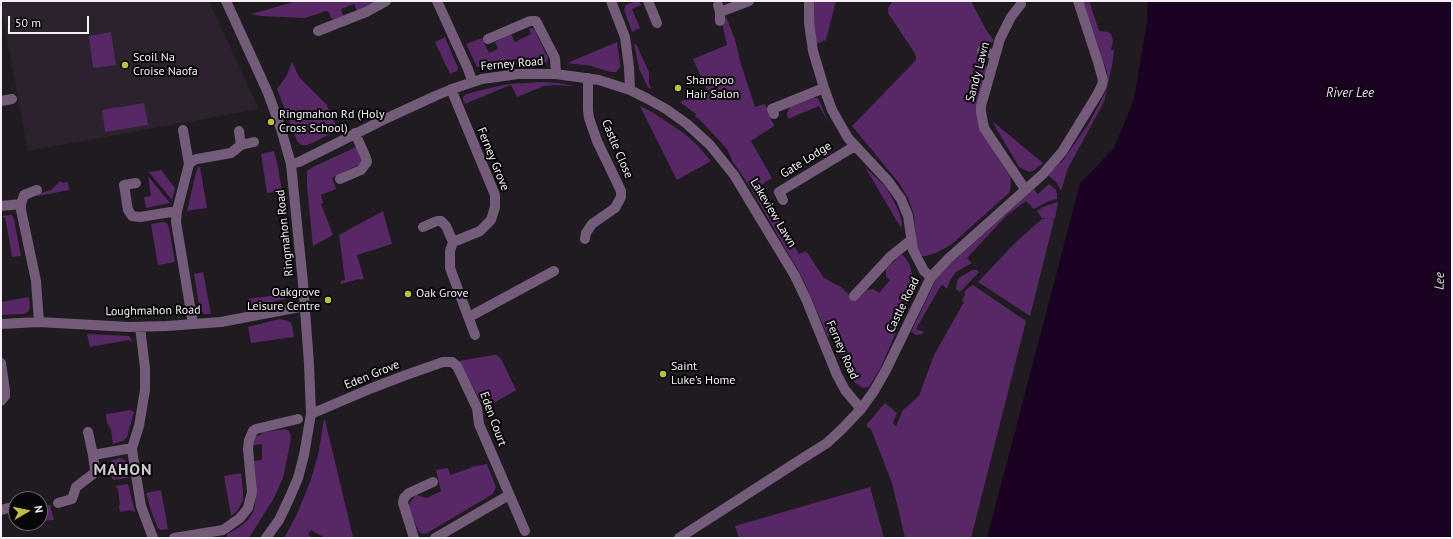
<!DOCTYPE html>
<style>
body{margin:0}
#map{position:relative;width:1453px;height:539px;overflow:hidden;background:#1f1b21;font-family:"PT Sans",sans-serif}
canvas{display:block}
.frame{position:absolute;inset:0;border:2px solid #f3eff4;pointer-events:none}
.north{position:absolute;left:8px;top:491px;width:40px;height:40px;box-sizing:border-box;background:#080609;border:1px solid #666367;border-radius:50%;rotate:81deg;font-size:11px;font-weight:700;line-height:16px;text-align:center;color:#f3eff4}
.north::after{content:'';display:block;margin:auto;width:14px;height:18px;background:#bfbe41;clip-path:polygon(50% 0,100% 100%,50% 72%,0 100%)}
.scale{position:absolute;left:8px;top:16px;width:81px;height:18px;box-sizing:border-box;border:2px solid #f3eff4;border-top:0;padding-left:5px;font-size:12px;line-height:14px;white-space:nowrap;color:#f3eff4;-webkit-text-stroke:3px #080609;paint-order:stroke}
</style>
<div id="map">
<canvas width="1453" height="539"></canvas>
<div class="frame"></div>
<div class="north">N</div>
<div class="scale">50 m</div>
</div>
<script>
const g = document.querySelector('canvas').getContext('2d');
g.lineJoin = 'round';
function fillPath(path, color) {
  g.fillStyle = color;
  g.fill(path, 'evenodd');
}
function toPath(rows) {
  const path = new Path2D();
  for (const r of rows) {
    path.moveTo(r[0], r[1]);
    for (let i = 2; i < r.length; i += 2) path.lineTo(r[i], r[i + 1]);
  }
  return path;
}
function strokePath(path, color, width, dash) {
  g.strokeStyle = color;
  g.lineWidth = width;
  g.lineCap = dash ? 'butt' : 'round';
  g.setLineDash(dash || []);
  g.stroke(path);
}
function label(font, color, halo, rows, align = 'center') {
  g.font = font + ' "PT Sans",sans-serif';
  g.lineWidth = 4;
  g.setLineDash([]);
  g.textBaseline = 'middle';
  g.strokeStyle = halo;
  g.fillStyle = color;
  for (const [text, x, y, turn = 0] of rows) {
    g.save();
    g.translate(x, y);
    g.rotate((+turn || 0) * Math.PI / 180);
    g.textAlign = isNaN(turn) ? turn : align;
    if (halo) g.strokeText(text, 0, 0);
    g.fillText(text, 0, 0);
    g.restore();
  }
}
const built = toPath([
 [1,1,209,1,259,109,28,151,1,7]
]);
const green = toPath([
 [297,1,375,1,357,11,354,4,341,9,343,16,334,19,331,18,329,12,326,11,305,18,261,16,251,14],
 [636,1,639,1,641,5,632,9,640,28,632,32,624,10,626,5],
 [814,1,836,1,826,40,816,44,813,20],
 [893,1,971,1,985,28,994,41,989,44,982,43,977,57,984,61,987,68,977,107,993,150,1011,178,1010,192,952,244,938,252,926,256,921,256,917,250,914,215,908,198,899,183,852,126,916,60,916,56,912,49,888,13,888,8],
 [1083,1,1089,1,1099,31,1108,32,1111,34,1113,41,1111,50,1114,50,1113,60,1104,102,1068,168,1061,191,1057,183,1048,175,1064,159,1089,123,1104,95,1108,82,1107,72],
 [726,17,735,39,740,61,755,107,765,104,774,126,751,141,772,178,760,186,769,200,768,201,799,254,806,251,824,278,841,287,856,301,867,290,873,289,879,293,890,280,886,277,886,269,901,255,903,255,910,265,913,280,910,300,880,369,869,387,863,388,855,383,833,335,828,337,804,281,750,187,733,162,727,149,704,124,695,116,696,114,680,102,707,90,693,59,727,45,723,28,723,22],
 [531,28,534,29,548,58,547,62,477,67,466,44,482,38,489,53,498,49,495,42,511,34,515,42,531,34,529,29],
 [111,32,116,65,93,68,89,36],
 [445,37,458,68,457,71,450,74,435,42],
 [617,42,620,63,620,67,616,72,610,72,591,66,567,63],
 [636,44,649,72,649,83,651,88,650,89,648,87,639,69,635,48,634,45],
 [292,62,299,77,326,104,338,130,308,145,301,145,297,141,277,89,287,75],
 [542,82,559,83,574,86,554,85,544,86,517,97,511,85,510,85,465,104,463,100,463,97,466,94,490,88,509,84],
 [813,98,818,98,829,124,819,106,788,119,787,113,790,107],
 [144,103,148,125,105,132,102,110],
 [640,106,652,112,685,134,697,145,711,161,677,180],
 [992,121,1043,163,1033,171,1029,172,1019,167],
 [356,147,363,161,360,164,332,178,336,189,321,195,323,203,321,204,333,235,313,246,307,187,307,171,311,168],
 [274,151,278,167,282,191,267,193,261,154],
 [198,167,200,167,207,208,187,211,196,172],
 [865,167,885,186,891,196,900,214,902,224,901,228],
 [161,170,175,188,172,200,149,172],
 [148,176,170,203,146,208,144,197,151,196],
 [60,181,63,183,68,182,69,190,38,196,38,194,40,193,51,190],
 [1049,184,1056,190,1057,194,1057,199,1049,201,1034,209,1026,201,1006,216,967,258,972,263,956,272,950,280,947,289,943,285,940,287,916,329,924,332,922,334,917,335,911,332,938,275,1034,189,1038,194],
 [1058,202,1055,219,1042,218,1037,211,1043,207],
 [383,211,392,244,357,255,364,279,360,280,359,279,341,284,341,281,345,280,339,235],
 [9,215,12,215,14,219,21,256,12,257,6,222,5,218,2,216],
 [1048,218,1054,220,1030,316,978,282,1015,243,1042,219],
 [163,222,167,223,169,228,175,262,158,265,151,224],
 [972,270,977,270,979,272,960,292,956,289,957,281,959,278],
 [203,272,211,314,204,314,200,310,194,274],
 [973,285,1026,321,971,538,905,538,892,483,871,429,867,427,867,424,885,403,897,413,893,423,896,426,903,410,919,396,934,355,964,302,962,301,965,295,964,293,968,288],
 [290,290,289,296,285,299,250,307,248,299,286,294],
 [29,297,30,308,28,312,23,314,1,315,1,302],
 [280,319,288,321,291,323,292,326,294,337,251,343,248,327],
 [87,334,129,336,133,343,129,340,90,347],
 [493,355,497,355,501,359,516,390,484,409,460,361],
 [131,410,134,412,127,437,123,441,113,444,111,429,107,423,106,414],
 [324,420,325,420,353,537,325,538,311,530,308,535,313,538,284,538,298,512,311,479,318,455],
 [284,429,289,431,291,435,290,444,283,478,274,498,249,538,227,538,227,534,238,528,247,521,253,512,255,505,256,483,254,461,262,460,262,444,253,445,255,437,265,432],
 [121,458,126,461,128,478,113,480,111,475,110,462,113,460],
 [487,464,496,487,493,494,427,533,422,534,418,530,408,507,409,504,416,495,427,498,441,491,436,470,448,468,450,475,471,468,471,467],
 [241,473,243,491,243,500,238,510,231,516,224,476],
 [128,484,135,512,130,510,120,512,119,506,120,505,118,489,115,486],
 [870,487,884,538,739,538,735,526],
 [161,490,168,529,162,530,158,528,152,514,146,493],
 [50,505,54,520,40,521,40,507]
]);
const water = toPath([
 [1148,1,1452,1,1452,538,987,538,1080,184,1114,148,1134,99,1147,21]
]);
const minor = toPath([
 [437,1,468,69,472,81],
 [611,1,625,37,629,67,630,90],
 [648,1,657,23],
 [809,1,809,23,813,51,824,88,832,110,848,138,888,181,901,199,908,216,913,250,924,271,931,277],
 [1021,4,1011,17,1000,39,981,106,981,112,984,128,1025,189],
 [718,5,720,12,720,21],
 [720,12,749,1],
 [318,31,366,12,386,1],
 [488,39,530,21,536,21,555,58,556,74],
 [982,51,995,55],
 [451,89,495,195,495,207,491,220,480,231,453,242,450,251,450,268,453,276,475,335],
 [1,101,12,99],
 [774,114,772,109,824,88],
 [183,130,189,164,194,160,197,159,231,153,241,145,254,142],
 [239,131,241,145],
 [189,164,177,211,176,222,193,324],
 [291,164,299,162,383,120,435,96,452,89,482,79,518,74,556,74,599,80,630,90,648,99,666,109,687,124,710,145,734,175,795,276,806,299,837,375,845,390,861,409],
 [340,179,361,170,367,162,366,158,355,133],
 [136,183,124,185,128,210,132,216,140,217,177,211],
 [37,190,24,195,21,204,21,210,36,281,39,322],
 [783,200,779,192,855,146],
 [1,206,21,204],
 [423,227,437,221,441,221,446,226,453,242],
 [585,239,586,233,592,224,615,208,621,197,621,191,597,141,589,118,588,110,588,78],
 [854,296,890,257,910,241],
 [469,317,554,271],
 [1,324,39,322,129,327,167,326,221,322,305,306],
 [140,327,145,368,145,390,139,426,132,448,133,456,141,506,153,538],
 [1,363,5,391,5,396,1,401],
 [311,414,372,388,406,375,443,362,452,362,457,366,477,408,479,424,525,531],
 [88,432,93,455],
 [58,503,72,499,76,487,93,474,95,470,93,455,132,448],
 [1,510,16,506],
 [174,538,223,530,240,518,248,508,252,492,248,449,249,440,253,431,256,429,298,419],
 [414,538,403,503,404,498,409,493,433,482],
 [435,538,509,495]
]);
const tertiary = toPath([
 [226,1,268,93,281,129,291,164,303,283,309,364,311,414,304,455,298,478,289,499,279,520,266,538],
 [679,538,800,460,827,443,842,429,861,409,874,391,886,370,931,277,948,259,1043,174,1062,152,1097,95,1102,85,1103,80,1098,62,1078,1]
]);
const markers = [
 [125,65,4,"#bfbe41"],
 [678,88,4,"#bfbe41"],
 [271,122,4,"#bfbe41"],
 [408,294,4,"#bfbe41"],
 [328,300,4,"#bfbe41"],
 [663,374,4,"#bfbe41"]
];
const poiNames = [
 ["Scoil Na",133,58],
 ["Croise Naofa",133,72],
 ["Shampoo",686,81],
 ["Hair Salon",686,95],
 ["Ringmahon Rd (Holy",279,115],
 ["Cross School)",279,129],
 ["Oakgrove",320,293,"right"],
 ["Leisure Centre",320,307,"right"],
 ["Oak Grove",416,294],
 ["Saint",671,367],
 ["Luke's Home",671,381]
];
const streetNames = [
 ["Ferney Road",512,64,-5],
 ["Sandy Lawn",978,72,-75],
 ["Castle Close",617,149,67],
 ["Ferney Grove",493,159,68],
 ["Gate Lodge",806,160,-32],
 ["Lakeview Lawn",773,213,59],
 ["Ringmahon Road",285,233,-96],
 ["Castle Road",903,305,-64],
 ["Loughmahon Road",153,311,-1],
 ["Ferney Road",842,350,66],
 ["Eden Grove",372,375,-22],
 ["Eden Court",493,419,70]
];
const waterNames = [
 ["River Lee",1350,93],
 ["Lee",1440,281,-88]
];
const districtNames = [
 ["MAHON",123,470]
];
fillPath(built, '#2b222d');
fillPath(green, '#582765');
fillPath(water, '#1b0222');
strokePath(minor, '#735b79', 10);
strokePath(tertiary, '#735b79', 10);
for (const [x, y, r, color] of markers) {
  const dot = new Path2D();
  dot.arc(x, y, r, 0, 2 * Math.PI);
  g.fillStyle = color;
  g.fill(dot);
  strokePath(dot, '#080609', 1.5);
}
label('12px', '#f3eff4', '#080609', poiNames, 'left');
label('12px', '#f3eff4', '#080609', streetNames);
label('italic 13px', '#f0d2f9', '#080609', waterNames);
g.letterSpacing = '1px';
label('bold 16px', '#cfc9d1', '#080609', districtNames);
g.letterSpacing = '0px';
</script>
